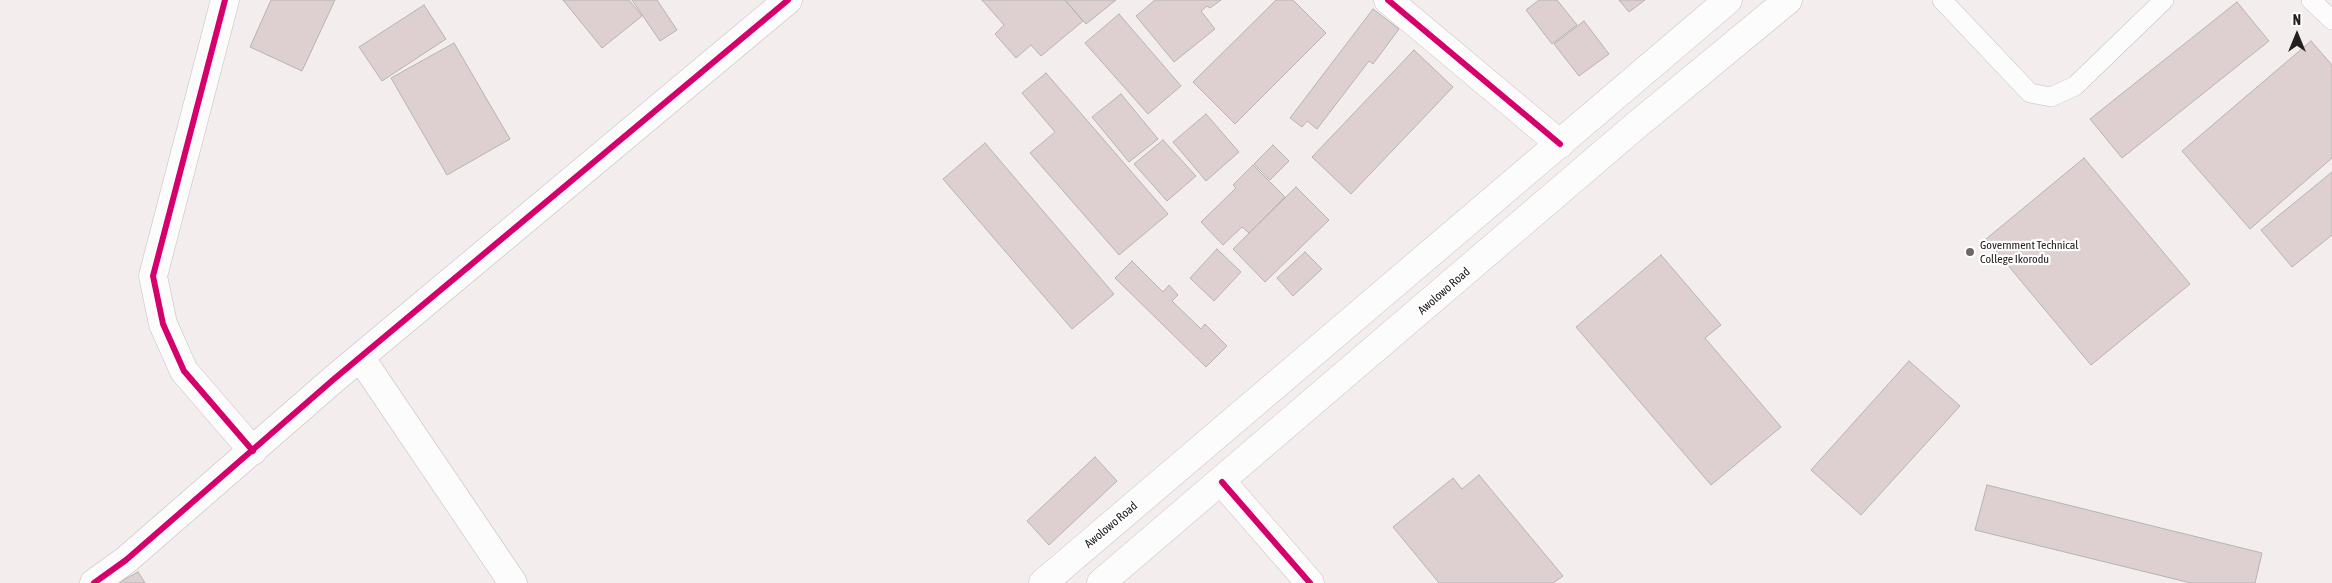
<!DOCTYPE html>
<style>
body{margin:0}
#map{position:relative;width:2332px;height:583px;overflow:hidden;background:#f3eeed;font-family:"Asap Condensed",sans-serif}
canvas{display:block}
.north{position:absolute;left:2272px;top:10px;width:50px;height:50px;-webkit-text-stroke:4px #fff;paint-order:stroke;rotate:0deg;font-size:14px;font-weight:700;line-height:20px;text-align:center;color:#23201f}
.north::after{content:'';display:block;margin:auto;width:18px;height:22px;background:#23201f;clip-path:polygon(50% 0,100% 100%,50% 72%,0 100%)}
</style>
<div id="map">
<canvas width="2332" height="583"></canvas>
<div class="north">N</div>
</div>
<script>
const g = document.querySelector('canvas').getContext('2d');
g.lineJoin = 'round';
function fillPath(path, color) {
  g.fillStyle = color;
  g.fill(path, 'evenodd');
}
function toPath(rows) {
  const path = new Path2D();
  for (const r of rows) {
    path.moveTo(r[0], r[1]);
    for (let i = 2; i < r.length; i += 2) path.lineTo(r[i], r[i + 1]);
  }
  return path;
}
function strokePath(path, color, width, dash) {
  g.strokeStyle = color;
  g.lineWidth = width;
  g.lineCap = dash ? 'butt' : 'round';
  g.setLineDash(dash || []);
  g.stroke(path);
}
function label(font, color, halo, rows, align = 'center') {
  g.font = font + ' "Asap Condensed",sans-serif';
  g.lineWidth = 4.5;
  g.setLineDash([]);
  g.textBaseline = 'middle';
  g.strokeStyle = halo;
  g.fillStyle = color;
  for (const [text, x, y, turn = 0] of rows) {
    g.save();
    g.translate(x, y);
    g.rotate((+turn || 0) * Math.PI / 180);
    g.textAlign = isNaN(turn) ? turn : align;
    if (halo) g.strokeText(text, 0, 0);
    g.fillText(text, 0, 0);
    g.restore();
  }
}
const building = toPath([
 [271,0,335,0,302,71,250,47,271,0],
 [563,0,629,0,642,16,602,48,563,0],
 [632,0,657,0,677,30,660,41,632,0],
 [982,0,1065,0,1083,21,1041,56,1031,45,1016,58,995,34,1004,25,982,0],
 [1065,0,1116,0,1086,24,1065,0],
 [1155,0,1221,0,1210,8,1207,6,1201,11,1215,29,1174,62,1136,16,1155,0],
 [1276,0,1293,0,1326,33,1235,124,1193,82,1276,0],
 [1539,0,1557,0,1577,25,1552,44,1526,10,1539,0],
 [1619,0,1645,0,1629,12,1619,0],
 [2237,2,2269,41,2122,158,2090,119,2237,2],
 [424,5,446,39,382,81,359,47,424,5],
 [1373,9,1399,29,1373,64,1369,61,1317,129,1307,121,1302,127,1290,118,1373,9],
 [1119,14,1181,86,1148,114,1085,43,1119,14],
 [1584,21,1609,54,1579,76,1554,44,1584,21],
 [2311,41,2332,65,2332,158,2250,229,2182,151,2311,41],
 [454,43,510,139,447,175,391,78,454,43],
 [1414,50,1453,87,1351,194,1312,157,1414,50],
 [1046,73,1168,214,1119,255,1030,153,1055,132,1022,93,1046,73],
 [1121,94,1158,139,1129,162,1092,117,1121,94],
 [1206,114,1239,152,1206,181,1173,142,1206,114],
 [1163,140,1196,176,1167,201,1134,164,1163,140],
 [985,143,1114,294,1072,329,943,179,985,143],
 [1273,145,1289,161,1270,180,1254,164,1273,145],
 [2084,158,2190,284,2091,365,1986,239,2084,158],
 [1253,165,1285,197,1249,233,1242,227,1223,245,1201,222,1236,188,1233,185,1253,165],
 [2332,172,2332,235,2292,267,2261,230,2332,172],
 [1296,187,1329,220,1265,282,1233,249,1296,187],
 [1217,249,1241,272,1214,301,1190,278,1217,249],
 [1305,252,1322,269,1293,296,1277,278,1305,252],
 [1661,255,1721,325,1705,338,1781,427,1711,485,1576,327,1661,255],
 [1132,261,1163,292,1169,285,1178,295,1172,301,1201,329,1205,324,1227,346,1206,367,1115,278,1132,261],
 [1909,361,1960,406,1861,515,1811,470,1909,361],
 [1095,457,1117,481,1049,545,1027,521,1095,457],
 [1479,475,1563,576,1553,583,1439,583,1393,527,1453,478,1462,489,1479,475],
 [1987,485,2262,553,2255,583,2191,583,1975,530,1987,485],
 [138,572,145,583,118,583,138,572]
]);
const lane = toPath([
 [1942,0,2030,93,2051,97,2075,86,2164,0],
 [2311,0,2332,20]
]);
const street = toPath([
 [225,0,153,276,163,324,184,371,253,451],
 [1388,0,1560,144],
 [360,357,513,583],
 [1222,482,1310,583],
 [94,583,126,560,334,379,788,0]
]);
const secondary = toPath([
 [1043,583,1728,0],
 [1101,583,1633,128,1788,0]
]);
const cycleway = toPath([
 [225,0,153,276,163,324,184,371,253,451],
 [1388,0,1560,144],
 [1222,482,1310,583],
 [94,583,126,560,334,379,788,0]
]);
const markers = [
 [1970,252,5,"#6c6867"]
];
const poiNames = [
 ["Government Technical",1980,245],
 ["College Ikorodu",1980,259]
];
const streetNames = [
 ["Awolowo Road",1444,291,-41],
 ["Awolowo Road",1111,525,-40]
];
fillPath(building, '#ded0d1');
strokePath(building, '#b6b3b2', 1);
strokePath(lane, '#c4c0bf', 20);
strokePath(street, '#c4c0bf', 29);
strokePath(secondary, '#c4c0bf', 29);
strokePath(lane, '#fdfcfc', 19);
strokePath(street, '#fdfcfc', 28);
strokePath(secondary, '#fdfcfc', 28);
strokePath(cycleway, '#d6006c', 6);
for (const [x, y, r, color] of markers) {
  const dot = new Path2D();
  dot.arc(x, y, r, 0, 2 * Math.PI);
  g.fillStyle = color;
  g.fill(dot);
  strokePath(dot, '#fff', 2);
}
label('12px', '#23201f', '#fff', poiNames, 'left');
label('12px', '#23201f', '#fff', streetNames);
</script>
